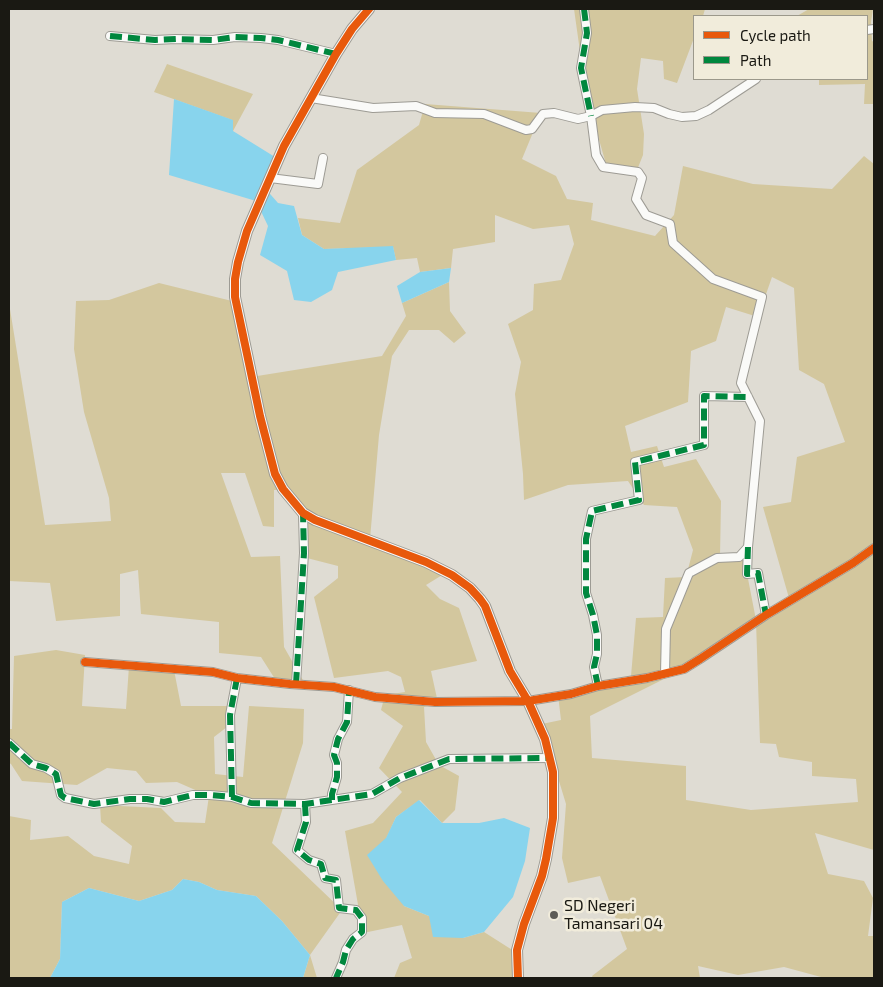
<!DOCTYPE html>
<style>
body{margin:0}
#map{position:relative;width:883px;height:987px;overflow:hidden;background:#dfdcd3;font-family:"Exo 2",sans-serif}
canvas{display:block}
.frame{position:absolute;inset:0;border:10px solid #1a1913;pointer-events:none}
.legend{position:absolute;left:693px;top:15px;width:175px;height:65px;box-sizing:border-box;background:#f1ecdb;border:1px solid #9b988b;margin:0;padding:6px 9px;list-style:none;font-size:15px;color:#1a1913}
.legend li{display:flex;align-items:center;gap:10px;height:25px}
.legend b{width:25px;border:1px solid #9b988b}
</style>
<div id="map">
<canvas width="883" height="987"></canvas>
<div class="frame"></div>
<ul class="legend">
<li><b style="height:6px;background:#e8590c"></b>Cycle path</li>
<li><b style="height:6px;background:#00873e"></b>Path</li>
</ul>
</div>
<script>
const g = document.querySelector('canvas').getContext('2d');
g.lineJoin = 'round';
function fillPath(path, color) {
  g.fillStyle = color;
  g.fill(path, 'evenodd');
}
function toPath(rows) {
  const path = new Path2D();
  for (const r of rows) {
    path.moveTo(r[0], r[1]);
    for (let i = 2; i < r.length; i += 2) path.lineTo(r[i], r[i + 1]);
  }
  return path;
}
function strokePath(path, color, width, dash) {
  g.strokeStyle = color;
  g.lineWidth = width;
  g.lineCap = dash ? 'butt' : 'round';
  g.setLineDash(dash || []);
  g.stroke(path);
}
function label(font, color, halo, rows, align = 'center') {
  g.font = font + ' "Exo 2",sans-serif';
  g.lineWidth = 5;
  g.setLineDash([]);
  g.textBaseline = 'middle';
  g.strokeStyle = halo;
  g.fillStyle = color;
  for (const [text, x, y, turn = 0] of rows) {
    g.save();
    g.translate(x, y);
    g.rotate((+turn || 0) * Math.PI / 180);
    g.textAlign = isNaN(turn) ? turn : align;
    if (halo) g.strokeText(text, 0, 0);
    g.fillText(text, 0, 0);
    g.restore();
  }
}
const green = toPath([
 [574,9,705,9,703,16,694,16,694,38,677,83,664,79,663,61,641,58,637,89,644,134,643,155,637,170,608,171,586,94],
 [809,9,873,9,871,22,872,41,874,42,874,104,864,104,865,84,819,85,819,79,867,79,867,16,797,16],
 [167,64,253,94,233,131,232,120,154,92],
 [425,104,541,113,522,159,556,176,567,199,593,203,591,220,655,236,674,215,683,166,753,184,832,189,864,156,874,164,874,850,815,833,828,874,864,881,873,898,868,936,874,936,874,978,822,978,821,977,784,967,738,975,698,966,700,978,593,978,592,976,627,949,600,876,568,883,562,858,566,804,552,758,537,725,561,720,558,695,631,676,636,618,663,617,665,578,686,577,693,550,677,507,644,505,628,481,568,485,524,500,523,474,515,394,521,362,508,324,533,310,534,284,561,280,574,244,569,225,533,229,495,215,495,242,453,249,451,268,420,272,417,258,396,260,393,247,324,249,302,235,298,218,340,223,357,170,419,125],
 [772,277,794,288,799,370,824,384,845,442,797,457,791,502,763,507,789,598,756,620,744,558,720,557,721,501,696,459,664,467,657,446,631,452,625,426,688,402,691,351,716,341,726,307,758,317],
 [756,621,760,743,776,744,779,757,812,762,812,776,856,779,858,802,751,810,686,800,686,766,592,758,590,716,684,669],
 [449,282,450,311,466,333,454,343,439,330,409,330,392,356,379,435,370,539,452,569,426,585,440,599,459,608,477,661,431,671,438,703,424,707,426,742,439,765,459,776,455,810,442,823,420,800,396,817,386,839,404,906,429,916,463,938,484,932,517,953,518,978,394,978,400,963,412,958,402,925,363,933,345,831,373,823,402,792,379,768,403,726,381,710,385,695,405,692,401,677,388,671,334,678,314,597,338,578,338,566,303,557,301,503,289,490,274,490,274,527,263,526,245,473,221,473,251,557,280,556,284,647,304,682,275,679,261,657,219,653,219,622,141,614,138,570,120,574,120,616,56,621,50,583,9,581,9,303,45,525,111,521,109,498,84,412,74,349,76,301,109,300,159,283,232,301,251,377,382,356,406,316,402,303],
 [56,650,85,655,82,706,126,709,129,666,174,670,181,706,230,706,227,727,214,737,215,774,243,777,249,706,304,709,303,743,272,843,342,910,310,955,317,978,303,978,310,955,282,921,256,896,217,890,199,882,183,879,172,890,139,901,89,888,62,902,60,959,50,978,9,978,9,816,31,820,30,840,68,836,94,856,129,864,132,846,101,822,100,805,161,808,175,822,205,823,209,796,177,782,146,783,136,771,107,768,77,785,22,781,11,764,9,763,9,729,12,729,14,656]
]);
const water = toPath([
 [174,99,233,120,233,131,275,157,264,187,278,203,294,206,302,235,324,249,393,246,396,260,338,272,332,290,311,302,294,300,287,271,260,255,268,226,256,201,169,175],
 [451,268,449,282,402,303,397,286,420,272],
 [419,800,442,823,479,823,504,818,530,828,525,861,513,897,484,932,463,938,433,937,429,916,404,906,383,881,367,855,386,838,396,817],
 [183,879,199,882,217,890,256,896,282,921,310,955,303,978,50,978,60,959,62,902,89,888,139,901,172,890]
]);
const street = toPath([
 [584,9,587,33,581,68,591,116,596,155,603,167,638,172,642,178,636,199,646,215,670,224,673,243,713,279,762,297,741,383,760,421,748,547,739,557,717,558,689,573,666,629,665,673],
 [867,30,874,29],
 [110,36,155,40,176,39,213,40,235,37,261,38,278,40,336,54],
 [311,98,373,108,416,106,435,113,484,114,526,130,532,129,543,114,554,113,578,119,591,116,602,110,635,107,654,108,669,114,682,117,696,116,709,110,756,79],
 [270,178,318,184,323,158],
 [748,547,747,574,758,573,766,615],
 [85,662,213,672,237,678,290,684,334,687,375,697,435,702,528,701,571,694,598,686,647,678,684,669,700,659,766,615,853,563,874,548],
 [296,684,304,553,303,513],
 [598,686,594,667,597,654,597,635,593,615,586,593,586,539,592,511,639,500,635,462,704,445,704,396,748,397],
 [9,743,32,764,46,768,56,774,61,795,65,798,94,804,130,799,147,799,164,802,193,795,210,795,232,797,251,803,305,804,372,794,400,778,449,759,550,758],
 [232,797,230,715,237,678],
 [332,800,332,794,337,777,337,763,334,755,338,739,347,722,349,690],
 [305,804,306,822,297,850,309,860,321,864,325,878,336,880,339,908,356,910,362,918,362,932,353,939,346,950,343,962,336,978]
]);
const secondary = toPath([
 [369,9,352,29,336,54,284,146,247,231,238,262,235,279,235,297,260,416,275,474,283,489,303,513,315,520,426,562,452,575,470,588,480,599,485,606,510,671,528,701,545,739,553,772,553,818,546,859,542,876,524,924,517,950,518,978]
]);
const quiet = toPath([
 [584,9,587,33,581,68,591,116],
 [110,36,155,40,176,39,213,40,235,37,261,38,278,40,336,54],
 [748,547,747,574,758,573,766,615],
 [296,684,304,553,303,513],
 [598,686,594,667,597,654,597,635,593,615,586,593,586,539,592,511,639,500,635,462,704,445,704,396,748,397],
 [9,743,32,764,46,768,56,774,61,795,65,798,94,804,130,799,147,799,164,802,193,795,210,795,232,797,251,803,305,804,372,794,400,778,449,759,550,758],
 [232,797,230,715,237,678],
 [332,800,332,794,337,777,337,763,334,755,338,739,347,722,349,690],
 [305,804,306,822,297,850,309,860,321,864,325,878,336,880,339,908,356,910,362,918,362,932,353,939,346,950,343,962,336,978]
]);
const cycleway = toPath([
 [369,9,352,29,336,54,284,146,247,231,238,262,235,279,235,297,260,416,275,474,283,489,303,513,315,520,426,562,452,575,470,588,480,599,485,606,510,671,528,701,545,739,553,772,553,818,546,859,542,876,524,924,517,950,518,978],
 [85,662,213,672,237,678,290,684,334,687,375,697,435,702,528,701,571,694,598,686,647,678,684,669,700,659,766,615,853,563,874,548]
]);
const markers = [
 [554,915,5,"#5f5d56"]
];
const poiNames = [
 ["SD Negeri",564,906],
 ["Tamansari 04",564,924]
];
fillPath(green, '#d3c79e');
fillPath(water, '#88d4ed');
strokePath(street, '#9d9b94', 10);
strokePath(secondary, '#9d9b94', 12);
strokePath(street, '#fafaf8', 8);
strokePath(secondary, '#fafaf8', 10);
strokePath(quiet, '#00873e', 6, [12, 6]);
strokePath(cycleway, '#e8590c', 8);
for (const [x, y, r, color] of markers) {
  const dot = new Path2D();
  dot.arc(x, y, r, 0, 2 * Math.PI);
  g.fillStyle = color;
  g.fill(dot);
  strokePath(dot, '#f1ecdb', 2);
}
label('16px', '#1a1913', '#f1ecdb', poiNames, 'left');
</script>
